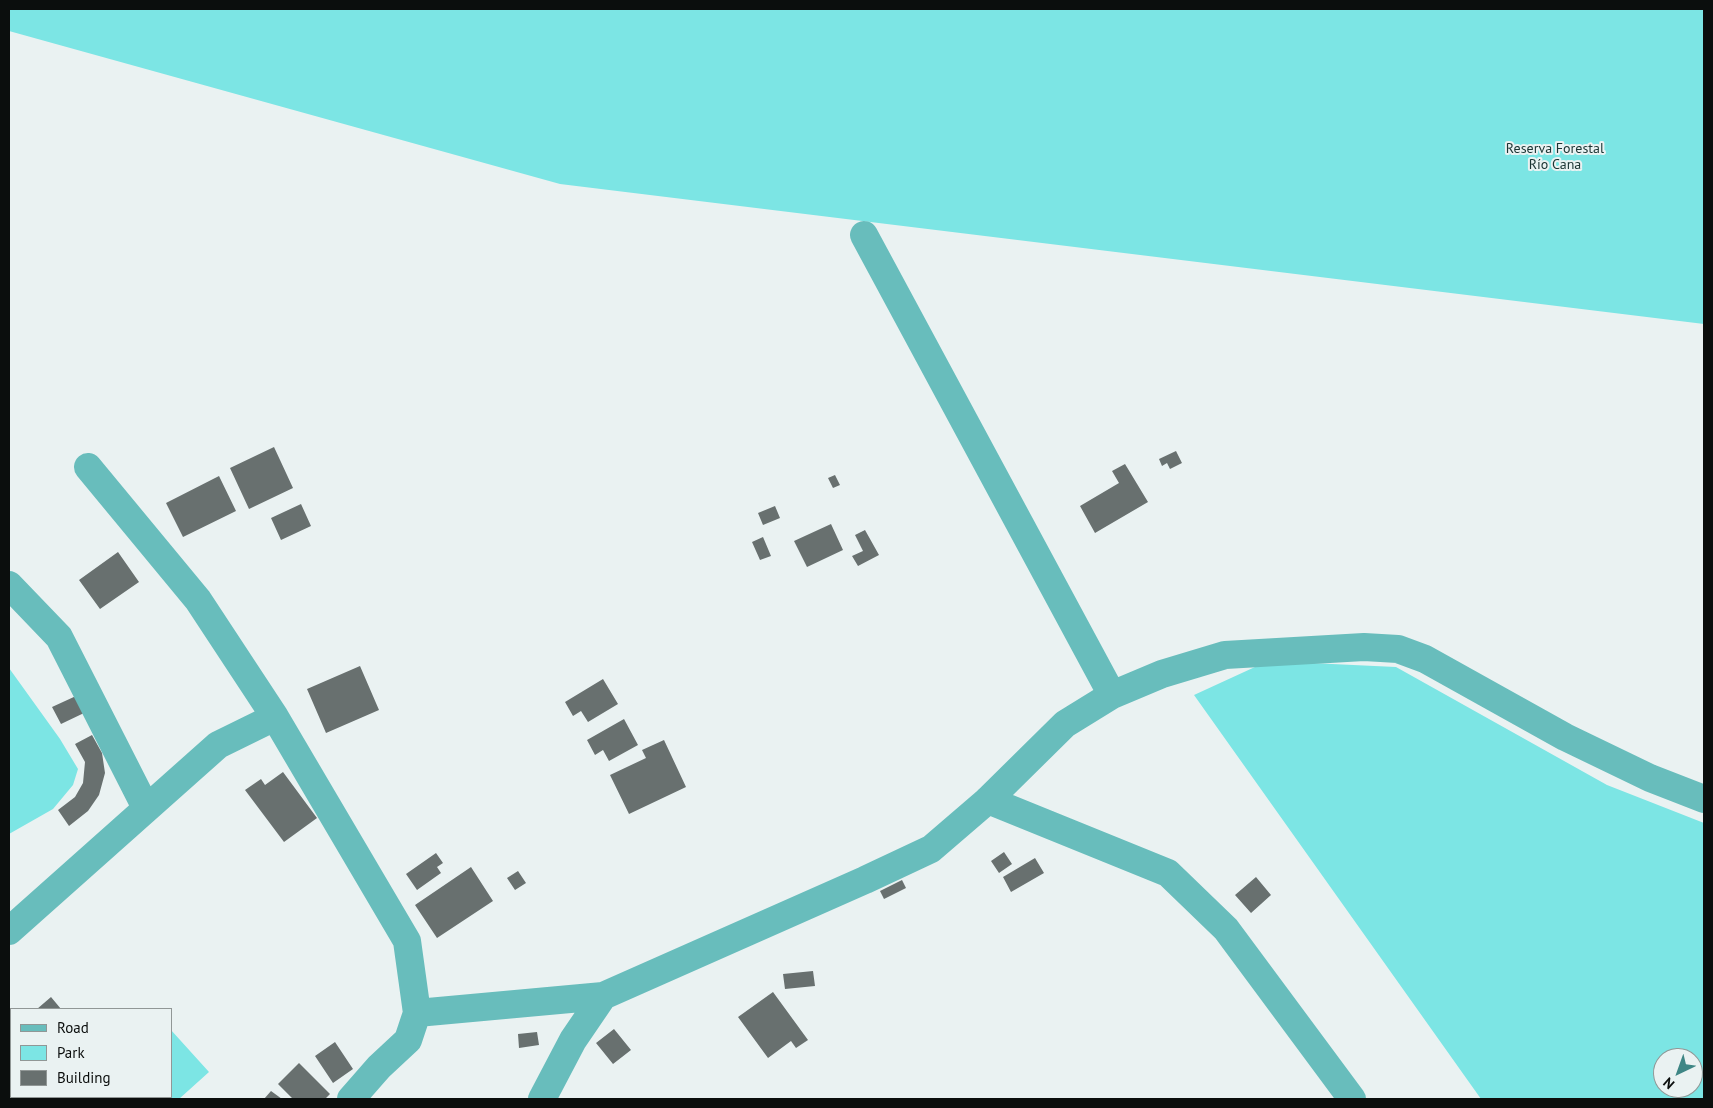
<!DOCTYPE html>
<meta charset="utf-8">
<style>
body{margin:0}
#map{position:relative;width:1713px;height:1108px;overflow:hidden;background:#eaf2f2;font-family:"PT Sans",sans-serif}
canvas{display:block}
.frame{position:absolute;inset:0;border:10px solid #0b0e0d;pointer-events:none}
.legend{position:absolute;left:10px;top:1008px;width:162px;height:90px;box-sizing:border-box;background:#eaf2f2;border:1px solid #919796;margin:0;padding:6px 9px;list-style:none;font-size:15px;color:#0b0e0d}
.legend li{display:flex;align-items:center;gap:10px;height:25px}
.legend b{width:25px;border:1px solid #919796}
.north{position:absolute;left:1653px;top:1048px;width:50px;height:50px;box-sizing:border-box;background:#eaf2f2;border:1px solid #919796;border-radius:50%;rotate:222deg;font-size:14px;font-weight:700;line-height:20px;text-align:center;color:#0b0e0d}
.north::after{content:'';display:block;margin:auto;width:18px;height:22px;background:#3e8685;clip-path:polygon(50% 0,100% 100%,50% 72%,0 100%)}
</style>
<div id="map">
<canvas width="1713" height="1108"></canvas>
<div class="frame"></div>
<ul class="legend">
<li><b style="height:6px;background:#68bdbc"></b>Road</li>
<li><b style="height:14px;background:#7ce5e4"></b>Park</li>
<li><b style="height:14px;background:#68706f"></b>Building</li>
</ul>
<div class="north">N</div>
</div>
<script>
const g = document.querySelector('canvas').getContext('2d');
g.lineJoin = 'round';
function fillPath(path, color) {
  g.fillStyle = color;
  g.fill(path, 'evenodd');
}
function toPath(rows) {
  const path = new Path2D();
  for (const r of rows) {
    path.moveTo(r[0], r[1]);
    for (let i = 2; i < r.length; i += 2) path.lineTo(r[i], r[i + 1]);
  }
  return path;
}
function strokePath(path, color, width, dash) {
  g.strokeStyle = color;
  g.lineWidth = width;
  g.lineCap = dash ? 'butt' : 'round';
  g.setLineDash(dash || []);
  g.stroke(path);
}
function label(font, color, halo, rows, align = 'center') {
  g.font = font + ' "PT Sans",sans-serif';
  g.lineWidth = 4;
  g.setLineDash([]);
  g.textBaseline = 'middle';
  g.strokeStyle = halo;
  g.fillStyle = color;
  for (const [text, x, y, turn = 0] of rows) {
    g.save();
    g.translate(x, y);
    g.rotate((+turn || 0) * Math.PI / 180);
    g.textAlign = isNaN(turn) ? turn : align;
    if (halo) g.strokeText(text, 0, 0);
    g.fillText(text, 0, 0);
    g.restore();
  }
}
const green = toPath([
 [9,9,1704,9,1704,324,560,184,9,31],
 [1268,661,1396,667,1607,785,1704,823,1704,1099,1481,1099,1194,695],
 [1663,1058,1693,1058,1693,1088,1663,1088],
 [9,668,60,739,78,769,73,785,53,809,9,834],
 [171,1030,209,1072,179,1099,69,1099,72,1097,171,1097]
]);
const building = toPath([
 [274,447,293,488,249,509,230,468],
 [1176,451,1182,463,1170,469,1167,463,1162,466,1159,459],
 [1125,464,1148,502,1095,533,1080,506,1119,483,1112,471],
 [835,475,840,485,833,488,828,478],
 [219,476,236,511,183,537,166,503],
 [301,504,311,526,281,540,271,518],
 [775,506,780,518,763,525,758,513],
 [831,524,843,550,807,567,794,541],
 [865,530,879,555,858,566,852,556,863,551,855,535],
 [763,537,771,556,760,560,752,542],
 [118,552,139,582,100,609,79,580],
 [360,666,379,710,326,733,307,689],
 [603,679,618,704,588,722,581,711,573,716,565,702],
 [76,696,84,713,61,724,52,707],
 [624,719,638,745,609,761,603,750,595,755,587,740],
 [92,735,102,753,105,773,99,795,88,811,69,826,58,810,75,797,83,783,85,762,75,744],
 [664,740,686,787,629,814,610,775,646,758,642,750],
 [283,772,317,818,284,842,245,790,261,779,265,785],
 [1004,852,1012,864,999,873,991,861],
 [436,853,443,863,437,867,441,873,417,890,406,874],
 [1035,858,1044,873,1011,892,1003,877],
 [471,867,493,901,437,938,415,905],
 [518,871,526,883,515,890,507,878],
 [1256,877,1271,895,1251,913,1235,895],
 [902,880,906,888,884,899,880,891],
 [813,971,815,986,785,989,783,974],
 [773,992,808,1040,796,1048,791,1041,768,1058,738,1017],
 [51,997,61,1009,37,1009],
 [614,1029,631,1050,613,1064,596,1043],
 [11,1031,11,1052,9,1049,9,1033],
 [537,1032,539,1045,519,1048,518,1034],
 [335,1042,353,1069,333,1083,315,1056],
 [299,1063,330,1094,325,1099,293,1099,278,1084],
 [271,1091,282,1099,264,1099],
 [27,1097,52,1097,49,1099,24,1099]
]);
const minor = toPath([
 [864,235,1112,695],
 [88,467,198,600,275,717],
 [9,585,59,637,146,808],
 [988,800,1168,873,1226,929,1352,1099],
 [9,931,218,745,275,717,407,941,417,1013],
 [351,1099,379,1067,408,1040,417,1013,603,996,865,880,931,849,988,800,1065,724,1112,695,1162,674,1225,655,1364,647,1398,649,1425,659,1565,737,1650,778,1704,799],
 [542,1099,573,1040,603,996]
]);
const parkNames = [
 ["Reserva Forestal",1555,149],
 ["Río Cana",1555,165]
];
fillPath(green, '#7ce5e4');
fillPath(building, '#68706f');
strokePath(minor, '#68bdbc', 28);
label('14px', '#1b3433', '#eaf2f2', parkNames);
</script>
